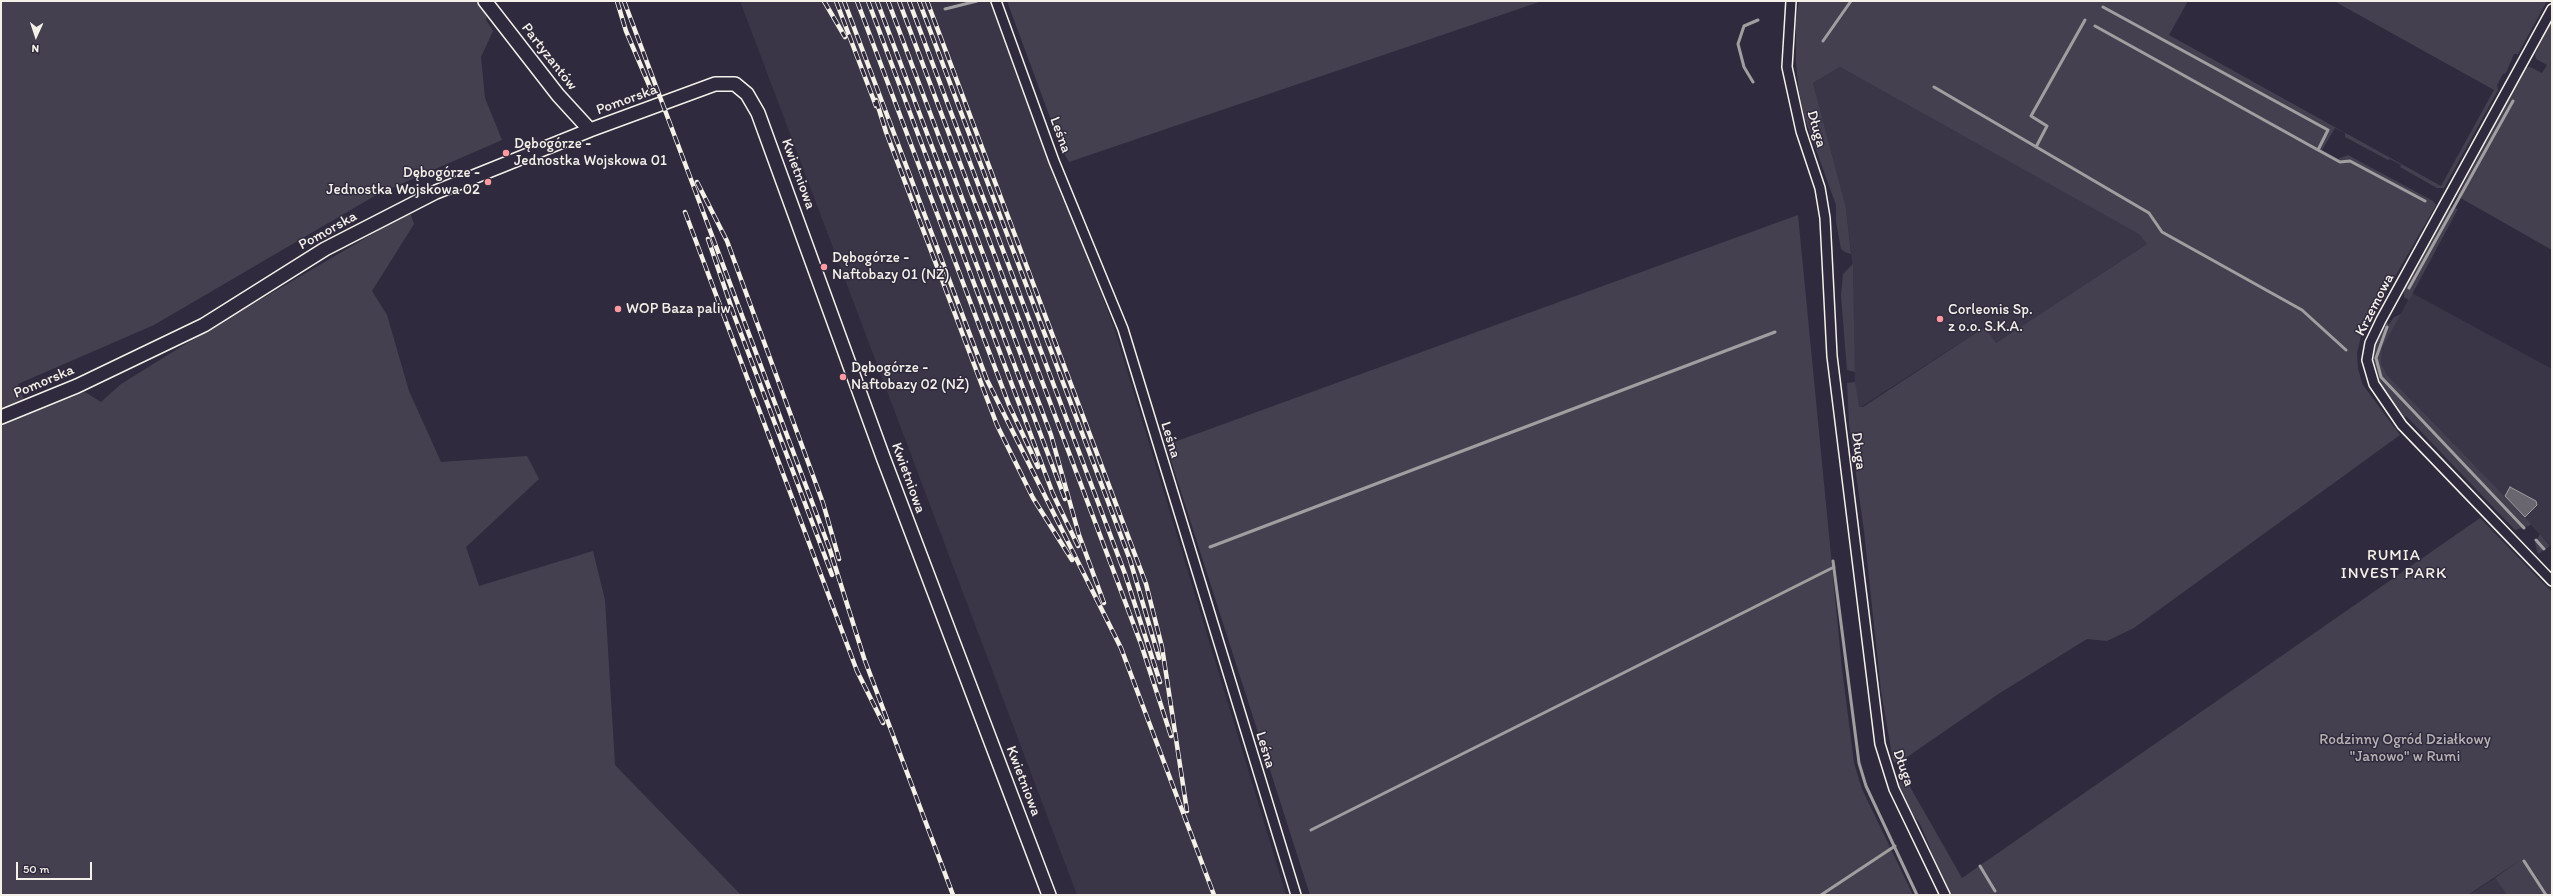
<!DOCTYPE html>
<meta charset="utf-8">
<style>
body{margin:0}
#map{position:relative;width:2553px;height:896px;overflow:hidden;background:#2f2a3d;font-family:Itim,sans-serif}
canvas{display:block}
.frame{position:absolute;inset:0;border:2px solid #f4f1e8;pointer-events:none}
.north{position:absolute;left:16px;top:16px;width:40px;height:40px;-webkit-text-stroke:3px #2f2a3d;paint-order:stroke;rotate:183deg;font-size:11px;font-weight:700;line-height:16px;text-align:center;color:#f4f1e8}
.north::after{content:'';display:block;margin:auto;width:14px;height:18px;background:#f4f1e8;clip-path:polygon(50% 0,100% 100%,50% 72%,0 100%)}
.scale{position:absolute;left:16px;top:862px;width:76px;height:18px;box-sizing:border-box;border:2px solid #f4f1e8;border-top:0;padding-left:5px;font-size:12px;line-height:14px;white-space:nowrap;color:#f4f1e8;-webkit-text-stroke:3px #2f2a3d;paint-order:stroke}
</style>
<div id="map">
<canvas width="2553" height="896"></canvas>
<div class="frame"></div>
<div class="north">N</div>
<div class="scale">50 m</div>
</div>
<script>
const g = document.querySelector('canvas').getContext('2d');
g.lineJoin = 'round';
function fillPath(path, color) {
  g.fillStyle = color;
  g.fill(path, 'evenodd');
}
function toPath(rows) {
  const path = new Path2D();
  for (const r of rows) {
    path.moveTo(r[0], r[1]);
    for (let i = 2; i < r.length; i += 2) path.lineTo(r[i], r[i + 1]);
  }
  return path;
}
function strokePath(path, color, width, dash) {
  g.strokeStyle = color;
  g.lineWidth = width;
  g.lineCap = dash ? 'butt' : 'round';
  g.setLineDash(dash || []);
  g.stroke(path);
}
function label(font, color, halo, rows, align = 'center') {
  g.font = font + ' Itim,sans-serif';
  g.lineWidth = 3;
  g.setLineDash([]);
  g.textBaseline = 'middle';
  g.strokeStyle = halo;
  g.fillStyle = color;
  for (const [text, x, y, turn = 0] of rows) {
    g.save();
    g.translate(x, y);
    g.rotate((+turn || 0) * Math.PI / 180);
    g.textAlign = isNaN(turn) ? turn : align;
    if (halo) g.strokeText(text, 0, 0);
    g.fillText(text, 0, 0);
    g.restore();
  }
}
const built = toPath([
 [740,1,990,1,1062,198,1066,199,1115,331,1286,895,1077,895],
 [1840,67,2140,234,2147,244,1996,343,1985,327,1859,408,1855,389,1853,269,1846,208,1813,83],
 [2412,293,2552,369,2552,547,2387,375,2381,363,2382,348],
 [2495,878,2507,895,2469,895]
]);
const green = toPath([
 [1,1,491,1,486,20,493,31,481,57,485,98,502,140,378,194,154,325,18,384,25,402,1,409],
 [1007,1,1542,1,1069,162,1062,150],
 [1799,1,2188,1,2169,35,2441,186,2494,90,2334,1,2547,1,2518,54,2514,54,2506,73,2503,74,2497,85,2498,90,2444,188,2437,188,2400,167,2401,165,2390,159,2388,160,2345,137,2345,133,2335,128,2322,150,2338,159,2348,155,2433,201,2436,205,2361,336,2357,353,2358,369,2363,385,2400,435,2134,628,2107,641,2087,639,2000,693,1897,764,1893,761,1881,691,1864,531,1849,424,1847,383,1855,382,1859,407,1863,407,1985,327,1996,343,2147,244,2139,234,1840,67,1813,83,1846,208,1851,254,1845,252,1841,249,1836,222,1836,205,1805,119,1799,92,1796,64,1796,20],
 [2552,21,2552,250,2457,196,2526,68,2530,67,2542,73,2547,65,2536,59,2535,54],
 [2450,207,2458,209,2409,300,2404,297,2404,290],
 [410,212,414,224,372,291,387,315,409,391,441,462,527,456,539,479,466,547,479,586,593,551,605,600,615,765,741,895,1,895,1,425,85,392,101,402,121,384,200,335],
 [1798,215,1842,669,1854,763,1862,789,1913,895,1310,895,1166,445],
 [1853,264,1853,269,1855,372,1847,370,1841,296,1843,274],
 [2401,314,2382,348,2381,363,2387,375,2531,524,2529,526,2515,530,2406,416,2403,419,2381,386,2373,368,2374,346,2385,322,2389,324,2394,317],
 [2480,518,2552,592,2552,895,2507,895,2495,878,2522,859,2468,895,1950,895,1932,859,1930,847,1920,824,1910,811,1899,787,1901,771,1962,878],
 [2540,534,2550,546,2538,554,2535,543]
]);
const water = toPath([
 [2510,487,2536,501,2537,505,2525,517,2505,496,2510,487]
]);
const stream = toPath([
 [2103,7,2328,130,2318,150,2340,162,2350,161,2425,201],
 [945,9,977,1],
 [2095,26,2318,150],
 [1823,41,1851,1],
 [1753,82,1744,67,1738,44,1744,26,1758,20],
 [1934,87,2149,213,2162,232,2302,310,2346,350],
 [2036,147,2047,126,2031,116,2085,20],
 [2409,288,2513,101],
 [2387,327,2376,358,2381,377,2524,528],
 [2536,540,2544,549],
 [1210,547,1775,332],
 [1833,561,1859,763,1866,786,1917,895],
 [1311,830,1834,567],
 [2524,861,2546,895],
 [1980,866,1995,891],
 [1821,895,1895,846]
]);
const street = toPath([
 [996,1,1054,161,1123,329,1296,895],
 [1791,1,1787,67,1801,131,1820,188,1825,218,1832,356,1880,744,1894,789,1945,895],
 [2552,9,2381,320,2370,343,2367,360,2374,384,2402,425,2552,581]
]);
const secondary = toPath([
 [485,1,558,95,590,130],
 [1,417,77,386,204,325,325,249,436,192,590,130,715,84,735,84,747,94,758,113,883,457,1049,895]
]);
const rail = toPath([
 [617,1,626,31,652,92],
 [624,1,830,550,864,658,953,895],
 [824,1,845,37],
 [836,1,876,106],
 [844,1,987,380,1121,648,1214,895],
 [857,1,1009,405,1038,467],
 [868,1,1053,494,1078,546],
 [877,1,1065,499],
 [888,1,1051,435,1079,535,1104,603],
 [899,1,1141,644,1171,736],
 [909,1,1125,574,1160,682],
 [919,1,1130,560,1159,658],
 [927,1,1146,584,1162,647,1187,811],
 [876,100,886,132,997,425,1033,498,1072,560],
 [697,182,727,241,823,503,839,559],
 [685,212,842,631,857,671,883,723],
 [708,239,734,315,832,575]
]);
const markers = [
 [506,153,4,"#ff9aa2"],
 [488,182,4,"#ff9aa2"],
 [824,267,4,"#ff9aa2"],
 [618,309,4,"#ff9aa2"],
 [1940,319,4,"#ff9aa2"],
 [843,377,4,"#ff9aa2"]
];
const streetNames = [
 ["Partyzantów",549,57,52],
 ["Pomorska",627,100,-20],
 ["Długa",1816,129,74],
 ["Leśna",1060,135,70],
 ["Kwietniowa",798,174,70],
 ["Pomorska",328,231,-29],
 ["Krzemowa",2375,305,-63],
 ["Pomorska",44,382,-23],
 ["Leśna",1170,440,73],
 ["Długa",1858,451,83],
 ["Kwietniowa",908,478,70],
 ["Leśna",1265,750,73],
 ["Długa",1903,768,71],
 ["Kwietniowa",1023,781,69]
];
const poiNames = [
 ["Dębogórze -",514,144],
 ["Jednostka Wojskowa 01",514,161],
 ["Dębogórze -",480,173,"right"],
 ["Jednostka Wojskowa 02",480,190,"right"],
 ["Dębogórze -",832,258],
 ["Naftobazy 01 (NŻ)",832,275],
 ["WOP Baza paliw",626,309],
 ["Corleonis Sp.",1948,310],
 ["z o.o. S.K.A.",1948,327],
 ["Dębogórze -",851,368],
 ["Naftobazy 02 (NŻ)",851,385]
];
const parkNames = [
 ["Rodzinny Ogród Działkowy",2405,740],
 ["\"Janowo\" w Rumi",2405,757]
];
const neighbourhoodNames = [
 ["RUMIA",2394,556],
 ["INVEST PARK",2394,574]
];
fillPath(built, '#3b3647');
fillPath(green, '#454050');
fillPath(water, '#6a6670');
strokePath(water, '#a19ea0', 1);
strokePath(stream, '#a19ea0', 3);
strokePath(street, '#f4f1e8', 12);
strokePath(secondary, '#f4f1e8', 16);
strokePath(street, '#2f2a3d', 9);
strokePath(secondary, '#2f2a3d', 13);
strokePath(rail, '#f4f1e8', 4.5);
strokePath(rail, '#2f2a3d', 3, [9]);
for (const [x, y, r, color] of markers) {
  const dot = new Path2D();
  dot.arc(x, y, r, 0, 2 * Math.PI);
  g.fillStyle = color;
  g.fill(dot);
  strokePath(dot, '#2f2a3d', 1.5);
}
label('15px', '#f4f1e8', '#2f2a3d', streetNames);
label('15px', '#f4f1e8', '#2f2a3d', poiNames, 'left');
label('15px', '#b7b3b3', '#2f2a3d', parkNames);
g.letterSpacing = '1px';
label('16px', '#f4f1e8', '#2f2a3d', neighbourhoodNames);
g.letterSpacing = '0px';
</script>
